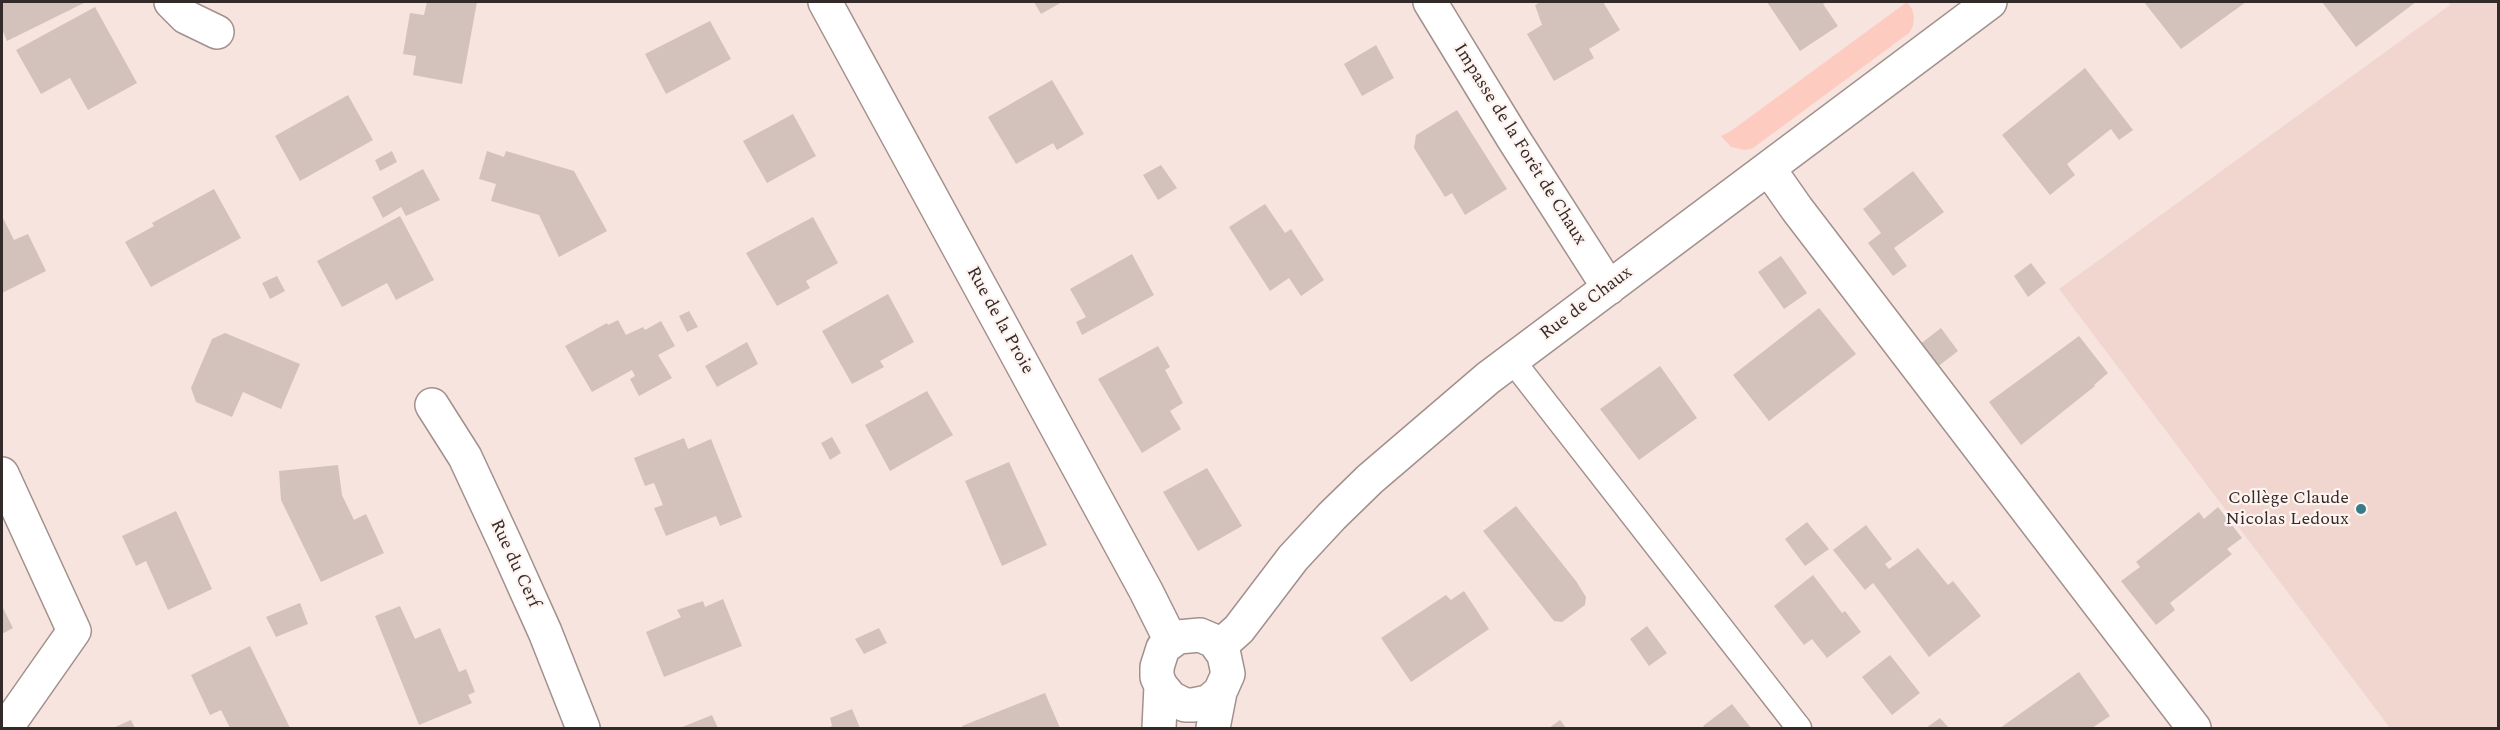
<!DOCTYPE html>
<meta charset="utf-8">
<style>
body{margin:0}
#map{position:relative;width:2500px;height:730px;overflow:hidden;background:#f7e4df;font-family:Spectral,serif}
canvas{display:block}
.frame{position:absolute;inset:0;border:3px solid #322b29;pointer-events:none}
</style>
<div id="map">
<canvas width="2500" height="730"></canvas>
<div class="frame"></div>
</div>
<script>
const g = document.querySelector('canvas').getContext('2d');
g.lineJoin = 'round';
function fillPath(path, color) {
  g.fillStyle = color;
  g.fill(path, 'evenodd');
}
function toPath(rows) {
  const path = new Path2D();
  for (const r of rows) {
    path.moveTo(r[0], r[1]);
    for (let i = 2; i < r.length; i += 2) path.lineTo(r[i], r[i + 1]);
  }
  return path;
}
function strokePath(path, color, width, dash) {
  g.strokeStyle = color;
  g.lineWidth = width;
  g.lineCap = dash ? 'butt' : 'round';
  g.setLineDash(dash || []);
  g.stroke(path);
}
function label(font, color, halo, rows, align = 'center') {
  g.font = font + ' Spectral,serif';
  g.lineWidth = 4.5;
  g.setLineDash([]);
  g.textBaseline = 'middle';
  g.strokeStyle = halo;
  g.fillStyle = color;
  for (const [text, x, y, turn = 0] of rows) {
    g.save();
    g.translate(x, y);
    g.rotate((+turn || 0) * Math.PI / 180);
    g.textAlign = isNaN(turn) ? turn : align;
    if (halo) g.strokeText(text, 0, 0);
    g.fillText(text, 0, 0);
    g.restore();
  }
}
const built = toPath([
 [2448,2,2498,2,2498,728,2390,728,2059,289,2450,5]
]);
const green = toPath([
 [1907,2,1912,9,1914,17,1913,26,1909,33,1753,148,1745,150,1731,147,1721,136,1731,131]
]);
const building = toPath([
 [2,2,86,2,7,41,2,29],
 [427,2,477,2,462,84,413,75,416,56,403,54,410,13,424,15],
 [1034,2,1062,2,1041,14],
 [1541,2,1603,2,1620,30,1589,49,1594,58,1554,81,1527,34,1542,25,1535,5],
 [1767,2,1827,2,1823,4,1838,26,1800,51],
 [2144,2,2246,2,2181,49],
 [2322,2,2416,2,2356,47],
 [95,7,137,83,88,110,70,78,41,94,16,50],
 [710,21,731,59,666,94,645,54],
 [1376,45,1394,78,1362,96,1344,64],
 [2085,68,2133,130,2119,140,2111,129,2067,164,2075,175,2050,195,2002,135],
 [1052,80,1084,134,1057,150,1053,143,1016,164,988,117],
 [348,95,373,140,300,181,275,136],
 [1457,110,1507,189,1465,215,1452,193,1445,197,1414,148,1416,135],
 [793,114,816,156,767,183,743,141],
 [392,151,397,162,380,171,375,160],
 [487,151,504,157,506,151,574,171,607,231,559,257,539,215,491,201,496,184,479,179],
 [1161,165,1177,188,1158,200,1143,175],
 [423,169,440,200,406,216,401,207,383,218,372,197],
 [1913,171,1944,212,1894,248,1907,266,1893,276,1868,243,1881,233,1863,209],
 [214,189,241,238,151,287,125,242,154,226,152,223],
 [1265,204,1285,233,1291,229,1324,280,1301,296,1289,278,1270,291,1229,227],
 [2,216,14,240,28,234,46,271,2,293],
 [400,216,434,280,396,300,387,283,342,307,317,261],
 [813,217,838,263,806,281,810,288,777,306,746,253],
 [1132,254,1154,295,1082,335,1076,322,1086,317,1070,289],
 [1781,256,1807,293,1784,309,1758,272],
 [2031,263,2046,283,2028,297,2014,276],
 [277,276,285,291,270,299,262,283],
 [888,294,914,342,880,361,884,367,852,384,822,331],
 [1819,308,1856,354,1769,421,1733,375],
 [689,311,698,327,687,332,679,316],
 [618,320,626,335,643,327,645,330,661,321,675,346,658,355,672,378,639,396,630,379,635,376,632,370,592,392,565,346,607,323,608,325],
 [1941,328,1958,351,1936,368,1919,345],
 [225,333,300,364,281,409,243,392,232,417,196,402,191,388,212,339],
 [2079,336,2108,373,2094,385,2095,386,2021,445,1989,402],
 [747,342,758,364,717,387,705,366],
 [1158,346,1170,367,1165,370,1183,403,1170,411,1181,429,1142,453,1098,379],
 [1660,366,1697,418,1639,460,1600,409],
 [927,391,953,435,890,471,865,425],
 [832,437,841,453,830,460,821,443],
 [684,438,688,449,711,439,742,517,720,526,716,516,666,536,654,508,663,505,654,483,645,486,634,458],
 [1009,462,1047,545,1002,566,965,481],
 [338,465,342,495,354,520,366,514,384,553,321,582,281,500,279,471],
 [1207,468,1242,526,1198,551,1163,492],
 [1516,506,1576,581,1586,597,1585,605,1562,622,1554,621,1483,531],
 [2218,507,2242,538,2227,549,2232,554,2170,603,2175,610,2156,625,2121,581,2140,567,2136,562,2199,512,2204,519],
 [176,511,212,589,168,610,146,561,136,566,122,536],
 [1807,522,1829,549,1805,566,1785,539],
 [1866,525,1892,559,1885,564,1889,569,1918,548,1948,585,1953,581,1981,616,1929,657,1873,583,1865,590,1833,550],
 [1813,575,1842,613,1845,611,1861,632,1827,658,1812,639,1804,645,1774,606],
 [1464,591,1489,629,1411,682,1381,638,1446,595,1451,600],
 [723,599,742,646,664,677,646,632,681,617,677,610,703,601,705,607],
 [300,603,308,624,276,637,266,617],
 [2,606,13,628,2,634],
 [400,606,415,639,440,628,459,672,466,669,475,692,468,695,472,703,419,725,375,616],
 [1647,626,1667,653,1649,666,1630,639],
 [879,628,887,643,864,654,855,639],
 [250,646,290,728,230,728,221,710,210,715,191,675],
 [1890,655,1920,693,1892,715,1862,677],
 [2079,672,2110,716,2092,728,2000,728],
 [1045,693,1060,728,963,728,962,726],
 [1732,704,1751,728,1705,728,1703,726],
 [852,709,860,728,827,728,832,726,830,718],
 [712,715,718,728,680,728],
 [1940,718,1949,728,1926,728],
 [131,720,135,728,113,728],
 [1560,720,1566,728,1549,728]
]);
const service = toPath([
 [1512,360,1799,728]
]);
const minor = toPath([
 [171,2,186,17,217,32],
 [825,2,1146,591,1171,641],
 [1430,2,1513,138,1609,288],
 [1769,169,1797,209,2194,728],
 [432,405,465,457,505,543,545,632,583,728],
 [2,474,74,631,6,728],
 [1219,647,1239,629,1293,558,1332,516,1370,479,1488,378,1990,2],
 [1159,728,1161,686],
 [1213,728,1220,692,1228,674,1224,655,1214,641,1200,635,1178,637,1163,648,1157,667,1157,677,1161,686,1171,698,1185,705,1193,705,1208,702,1220,692]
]);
const markers = [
 [2361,509,6,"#367b89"]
];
const streetNames = [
 ["Impasse de la Forêt de Chaux",1519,145,58],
 ["Rue de Chaux",1587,304,-37],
 ["Rue de la Proie",999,321,61],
 ["Rue du Cerf",514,564,65]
];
const poiNames = [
 ["Collège Claude",2349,499],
 ["Nicolas Ledoux",2349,520]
];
fillPath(built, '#f1d6cf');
fillPath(green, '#fdcbbf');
fillPath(building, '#d3c1bc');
strokePath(service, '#a2908c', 27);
strokePath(minor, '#a2908c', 36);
strokePath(service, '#fff', 24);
strokePath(minor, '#fff', 33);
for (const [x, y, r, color] of markers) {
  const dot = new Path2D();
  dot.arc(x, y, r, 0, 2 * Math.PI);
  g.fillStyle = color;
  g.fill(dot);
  strokePath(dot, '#fff3f0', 2);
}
label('18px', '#322b29', '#fff3f0', streetNames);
label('18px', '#322b29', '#fff3f0', poiNames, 'right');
</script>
